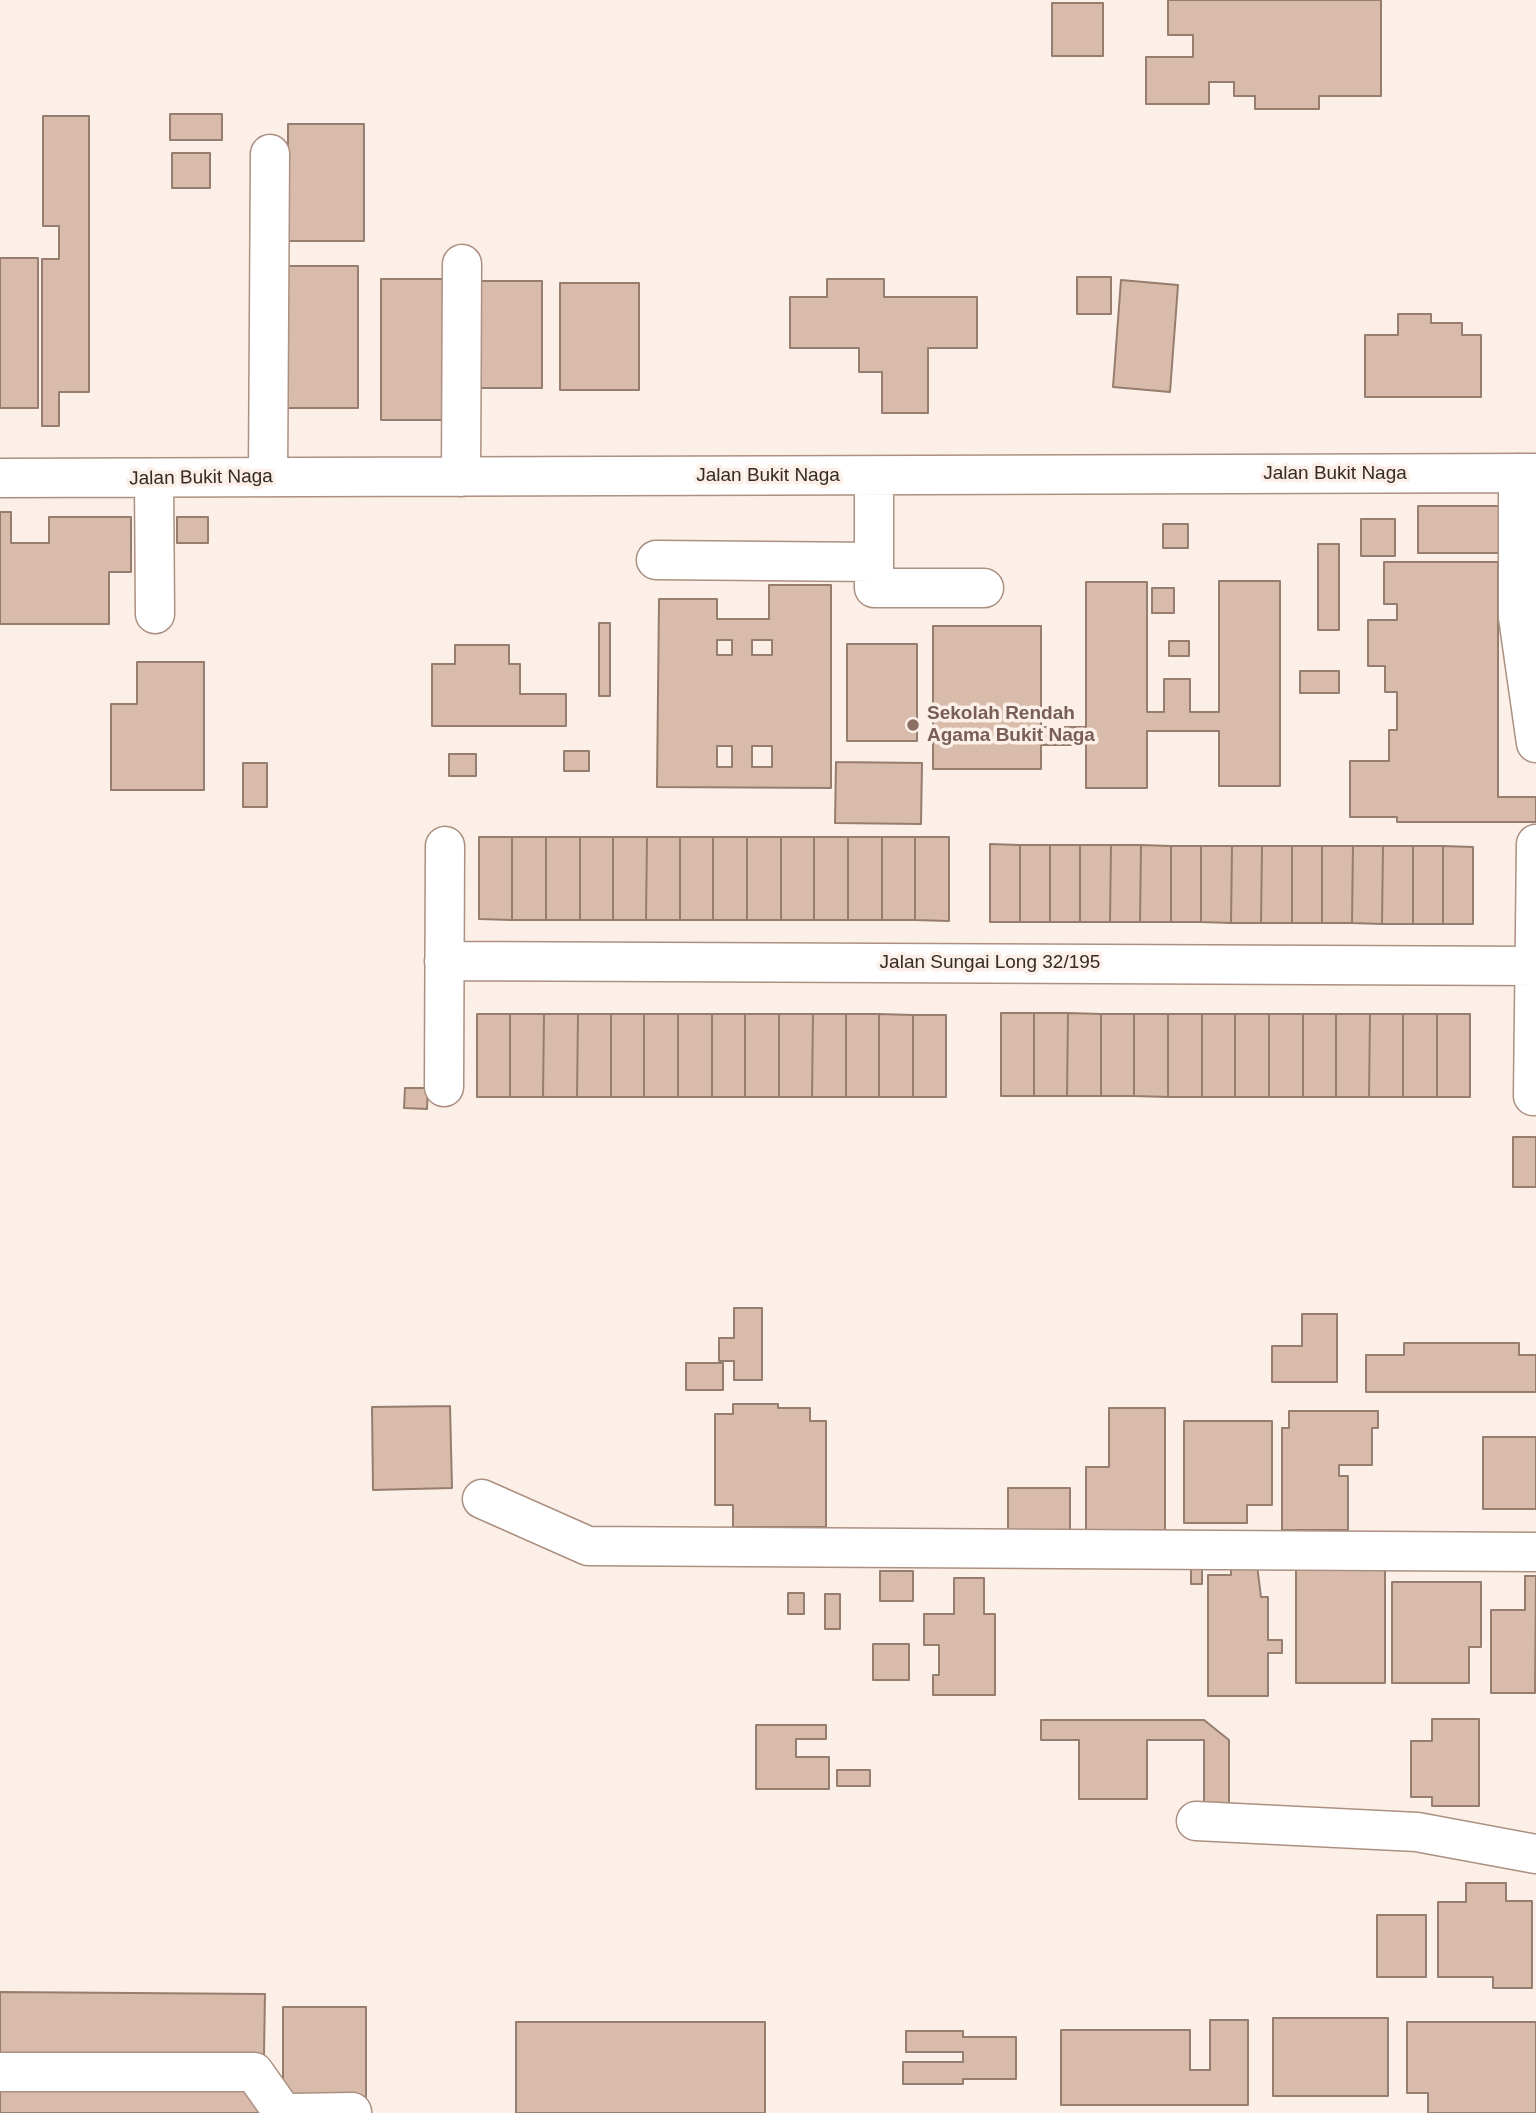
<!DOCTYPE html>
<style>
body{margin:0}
canvas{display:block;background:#fbefe8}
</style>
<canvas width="1536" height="2113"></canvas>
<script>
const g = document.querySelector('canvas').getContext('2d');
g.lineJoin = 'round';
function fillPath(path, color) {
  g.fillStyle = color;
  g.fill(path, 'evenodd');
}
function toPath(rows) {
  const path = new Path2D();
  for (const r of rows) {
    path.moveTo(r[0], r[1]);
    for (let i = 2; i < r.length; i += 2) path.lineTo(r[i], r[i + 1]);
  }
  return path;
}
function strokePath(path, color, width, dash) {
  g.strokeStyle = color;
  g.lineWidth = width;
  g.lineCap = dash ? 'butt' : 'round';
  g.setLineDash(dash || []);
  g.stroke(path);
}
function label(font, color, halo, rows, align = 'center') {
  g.font = font + ' Helvetica,sans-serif';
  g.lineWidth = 7;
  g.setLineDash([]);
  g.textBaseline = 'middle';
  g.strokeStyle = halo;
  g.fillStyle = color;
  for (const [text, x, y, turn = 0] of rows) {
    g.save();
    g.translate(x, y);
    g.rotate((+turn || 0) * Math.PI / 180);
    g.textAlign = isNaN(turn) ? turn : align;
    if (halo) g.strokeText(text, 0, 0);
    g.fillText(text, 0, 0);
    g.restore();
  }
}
const building = toPath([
 [1168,0,1381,0,1381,96,1319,96,1319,109,1255,109,1255,96,1234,96,1234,82,1209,82,1209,104,1146,104,1146,57,1193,57,1193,35,1168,35,1168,0],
 [1052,3,1103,3,1103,56,1052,56,1052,3],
 [170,114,222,114,222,140,170,140,170,114],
 [43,116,89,116,89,392,59,392,59,426,42,426,42,259,59,259,59,226,43,226,43,116],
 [288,124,364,124,364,241,288,241,288,124],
 [172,153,210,153,210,188,172,188,172,153],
 [0,258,38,258,38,408,0,408,0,258],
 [280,266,358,266,358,408,280,408,280,266],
 [1077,277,1111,277,1111,314,1077,314,1077,277],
 [381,279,447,279,447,420,381,420,381,279],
 [827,279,884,279,884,297,977,297,977,348,928,348,928,413,882,413,882,372,859,372,859,348,790,348,790,297,827,297,827,279],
 [1121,280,1178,285,1170,392,1113,387,1121,280],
 [479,281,542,281,542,388,479,388,479,281],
 [560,283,639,283,639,390,560,390,560,283],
 [1398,314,1431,314,1431,323,1462,323,1462,335,1481,335,1481,397,1365,397,1365,335,1398,335,1398,314],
 [1418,506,1506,506,1506,553,1418,553,1418,506],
 [0,512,11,512,11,543,49,543,49,517,131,517,131,572,109,572,109,624,0,624,0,512],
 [177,517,208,517,208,543,177,543,177,517],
 [1361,519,1395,519,1395,556,1361,556,1361,519],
 [1163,524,1188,524,1188,548,1163,548,1163,524],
 [1318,544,1339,544,1339,630,1318,630,1318,544],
 [1384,562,1498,562,1498,797,1536,797,1536,822,1397,822,1397,817,1350,817,1350,761,1389,761,1389,730,1397,730,1397,692,1385,692,1385,666,1368,666,1368,620,1397,620,1397,604,1384,604,1384,562],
 [1219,581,1280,581,1280,786,1219,786,1219,731,1147,731,1147,788,1086,788,1086,745,1041,745,1041,769,933,769,933,626,1041,626,1041,727,1086,727,1086,582,1147,582,1147,712,1164,712,1164,679,1190,679,1190,712,1219,712,1219,581],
 [769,585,831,585,831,788,657,787,659,599,717,599,717,619,769,619,769,585],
 [717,640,732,640,732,655,717,655,717,640],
 [752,640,772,640,772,655,752,655,752,640],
 [717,746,732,746,732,767,717,767,717,746],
 [752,746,772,746,772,767,752,767,752,746],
 [1152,588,1174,588,1174,613,1152,613,1152,588],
 [599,623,610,623,610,696,599,696,599,623],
 [1169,641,1189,641,1189,656,1169,656,1169,641],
 [847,644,917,644,917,741,847,741,847,644],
 [455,645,509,645,509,664,520,664,520,694,566,694,566,726,432,726,432,664,455,664,455,645],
 [137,662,204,662,204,790,111,790,111,704,137,704,137,662],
 [1300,671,1339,671,1339,693,1300,693,1300,671],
 [564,751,589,751,589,771,564,771,564,751],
 [449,754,476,754,476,776,449,776,449,754],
 [836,762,922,763,921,824,835,823,836,762],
 [243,763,267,763,267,807,243,807,243,763],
 [479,837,512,837,512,920,479,919,479,837],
 [512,837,546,837,546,920,512,920,512,837],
 [546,837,580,837,580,920,546,920,546,837],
 [580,837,613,837,613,920,580,920,580,837],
 [613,837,647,837,646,920,613,920,613,837],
 [647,837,680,837,680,920,646,920,647,837],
 [680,837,713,837,713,920,680,920,680,837],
 [713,837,747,837,747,920,713,920,713,837],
 [747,837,781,837,781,920,747,920,747,837],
 [781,837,814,837,814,920,781,920,781,837],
 [814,837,848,837,848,920,814,920,814,837],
 [848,837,882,837,882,920,848,920,848,837],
 [882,837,915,837,915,920,882,920,882,837],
 [915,837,949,837,949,921,915,920,915,837],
 [990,844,1020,845,1020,922,990,922,990,844],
 [1020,845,1050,845,1050,922,1020,922,1020,845],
 [1050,845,1080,845,1080,922,1050,922,1050,845],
 [1080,845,1111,845,1110,922,1080,922,1080,845],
 [1111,845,1141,845,1140,922,1110,922,1111,845],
 [1141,845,1171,846,1171,922,1140,922,1141,845],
 [1171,846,1201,846,1201,922,1171,922,1171,846],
 [1201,846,1232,846,1231,923,1201,922,1201,846],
 [1232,846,1262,846,1261,923,1231,923,1232,846],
 [1262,846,1292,846,1292,923,1261,923,1262,846],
 [1292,846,1322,846,1322,923,1292,923,1292,846],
 [1322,846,1353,846,1352,923,1322,923,1322,846],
 [1353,846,1383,846,1382,924,1352,923,1353,846],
 [1383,846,1413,846,1413,924,1382,924,1383,846],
 [1413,846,1443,846,1443,924,1413,924,1413,846],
 [1443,846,1473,847,1473,924,1443,924,1443,846],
 [1001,1013,1034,1013,1034,1096,1001,1096,1001,1013],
 [1034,1013,1068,1013,1067,1096,1034,1096,1034,1013],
 [1068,1013,1101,1014,1101,1096,1067,1096,1068,1013],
 [477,1014,510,1014,510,1097,477,1097,477,1014],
 [510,1014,544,1014,543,1097,510,1097,510,1014],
 [544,1014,578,1014,577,1097,543,1097,544,1014],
 [578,1014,611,1014,611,1097,577,1097,578,1014],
 [611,1014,644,1014,644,1097,611,1097,611,1014],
 [644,1014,678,1014,678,1097,644,1097,644,1014],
 [678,1014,712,1014,712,1097,678,1097,678,1014],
 [712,1014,745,1014,745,1097,712,1097,712,1014],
 [745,1014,779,1014,779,1097,745,1097,745,1014],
 [779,1014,813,1014,812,1097,779,1097,779,1014],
 [813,1014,846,1014,846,1097,812,1097,813,1014],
 [846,1014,879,1014,879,1097,846,1097,846,1014],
 [879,1014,913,1015,913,1097,879,1097,879,1014],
 [1101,1014,1134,1014,1134,1096,1101,1096,1101,1014],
 [1134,1014,1168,1014,1168,1097,1134,1096,1134,1014],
 [1168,1014,1202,1014,1202,1097,1168,1097,1168,1014],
 [1202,1014,1235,1014,1235,1097,1202,1097,1202,1014],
 [1235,1014,1269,1014,1269,1097,1235,1097,1235,1014],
 [1269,1014,1303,1014,1303,1097,1269,1097,1269,1014],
 [1303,1014,1336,1014,1336,1097,1303,1097,1303,1014],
 [1336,1014,1370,1014,1369,1097,1336,1097,1336,1014],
 [1370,1014,1403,1014,1403,1097,1369,1097,1370,1014],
 [1403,1014,1437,1014,1437,1097,1403,1097,1403,1014],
 [1437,1014,1470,1014,1470,1097,1437,1097,1437,1014],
 [913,1015,946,1015,946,1097,913,1097,913,1015],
 [405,1088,428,1088,427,1109,404,1108,405,1088],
 [1513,1137,1536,1137,1536,1187,1513,1187,1513,1137],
 [734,1308,762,1308,762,1380,734,1380,734,1361,719,1361,719,1338,734,1338,734,1308],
 [1302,1314,1337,1314,1337,1382,1272,1382,1272,1346,1302,1346,1302,1314],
 [1404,1343,1519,1343,1519,1355,1536,1355,1536,1392,1366,1392,1366,1355,1404,1355,1404,1343],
 [686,1363,723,1363,723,1390,686,1390,686,1363],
 [733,1404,778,1404,778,1408,810,1408,810,1421,826,1421,826,1527,733,1527,733,1505,715,1505,715,1414,733,1414,733,1404],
 [450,1406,452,1488,373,1490,372,1407,450,1406],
 [1109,1408,1165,1408,1165,1530,1086,1530,1086,1467,1109,1467,1109,1408],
 [1289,1411,1378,1411,1378,1428,1372,1428,1372,1465,1339,1465,1339,1476,1348,1476,1348,1530,1282,1530,1282,1428,1289,1428,1289,1411],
 [1184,1421,1272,1421,1272,1505,1247,1505,1247,1523,1184,1523,1184,1421],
 [1483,1437,1536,1437,1536,1509,1483,1509,1483,1437],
 [1008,1488,1070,1488,1070,1533,1008,1533,1008,1488],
 [1191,1561,1202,1561,1202,1584,1191,1584,1191,1561],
 [1231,1565,1257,1565,1261,1597,1268,1597,1268,1640,1282,1640,1282,1653,1268,1653,1268,1696,1208,1696,1208,1575,1231,1575,1231,1565],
 [1296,1568,1385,1568,1385,1683,1296,1683,1296,1568],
 [880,1571,913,1571,913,1601,880,1601,880,1571],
 [1525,1576,1536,1576,1535,1693,1491,1693,1491,1610,1525,1610,1525,1576],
 [954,1578,984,1578,984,1614,995,1614,995,1695,933,1695,933,1675,939,1675,939,1645,924,1645,924,1614,954,1614,954,1578],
 [1392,1582,1481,1582,1481,1647,1469,1647,1469,1683,1392,1683,1392,1582],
 [788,1593,804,1593,804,1614,788,1614,788,1593],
 [825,1594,840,1594,840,1629,825,1629,825,1594],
 [873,1644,909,1644,909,1680,873,1680,873,1644],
 [1432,1719,1479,1719,1479,1806,1432,1806,1432,1797,1411,1797,1411,1741,1432,1741,1432,1719],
 [1041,1720,1204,1720,1229,1740,1229,1809,1204,1809,1204,1740,1147,1740,1147,1799,1079,1799,1079,1740,1041,1740,1041,1720],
 [756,1725,826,1725,826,1739,796,1739,796,1757,829,1757,829,1789,756,1789,756,1725],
 [837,1770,870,1770,870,1786,837,1786,837,1770],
 [1466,1883,1506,1883,1506,1901,1532,1901,1532,1988,1493,1988,1493,1977,1438,1977,1438,1902,1466,1902,1466,1883],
 [1377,1915,1426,1915,1426,1977,1377,1977,1377,1915],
 [0,1992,265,1994,263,2113,0,2113,0,1992],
 [283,2007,366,2007,366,2102,283,2102,283,2007],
 [1273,2018,1388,2018,1388,2096,1273,2096,1273,2018],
 [1210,2020,1248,2020,1248,2105,1061,2105,1061,2030,1190,2030,1190,2070,1210,2070,1210,2020],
 [516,2022,765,2022,765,2113,516,2113,516,2022],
 [1407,2022,1536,2022,1536,2113,1428,2113,1428,2093,1407,2093,1407,2022],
 [906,2031,963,2031,963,2037,1016,2037,1016,2079,963,2079,963,2084,903,2084,903,2062,963,2062,963,2052,906,2052,906,2031]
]);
const minor = toPath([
 [874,476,874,588,984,588],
 [268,477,270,154],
 [461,477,462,264],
 [0,478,1536,473],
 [154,479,155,614],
 [656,560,874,562],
 [1536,616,1518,617,1536,743],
 [1518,617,1518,473],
 [444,961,1536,966],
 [444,1087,445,846],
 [1533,1096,1536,844],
 [482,1499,588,1546,1536,1552],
 [1196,1821,1417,1832,1536,1854],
 [0,2072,254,2072,283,2113],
 [291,2113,352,2112]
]);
const markers = [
 [913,725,7,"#8d6e63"]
];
const streetNames = [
 ["Jalan Bukit Naga",1335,474],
 ["Jalan Bukit Naga",768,476],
 ["Jalan Bukit Naga",201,478,-1],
 ["Jalan Sungai Long 32/195",990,963]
];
const educationNames = [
 ["Sekolah Rendah",927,714],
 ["Agama Bukit Naga",927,736]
];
fillPath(building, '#d8bbaa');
strokePath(building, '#977d6d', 2);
strokePath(minor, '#ac9081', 41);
strokePath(minor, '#fff', 38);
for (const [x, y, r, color] of markers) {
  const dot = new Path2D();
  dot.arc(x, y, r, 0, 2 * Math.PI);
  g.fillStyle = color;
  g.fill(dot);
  strokePath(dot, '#fbefe8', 2.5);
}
label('19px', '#362b25', '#fbefe8', streetNames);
label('bold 19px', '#785e54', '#fbefe8', educationNames, 'left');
</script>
